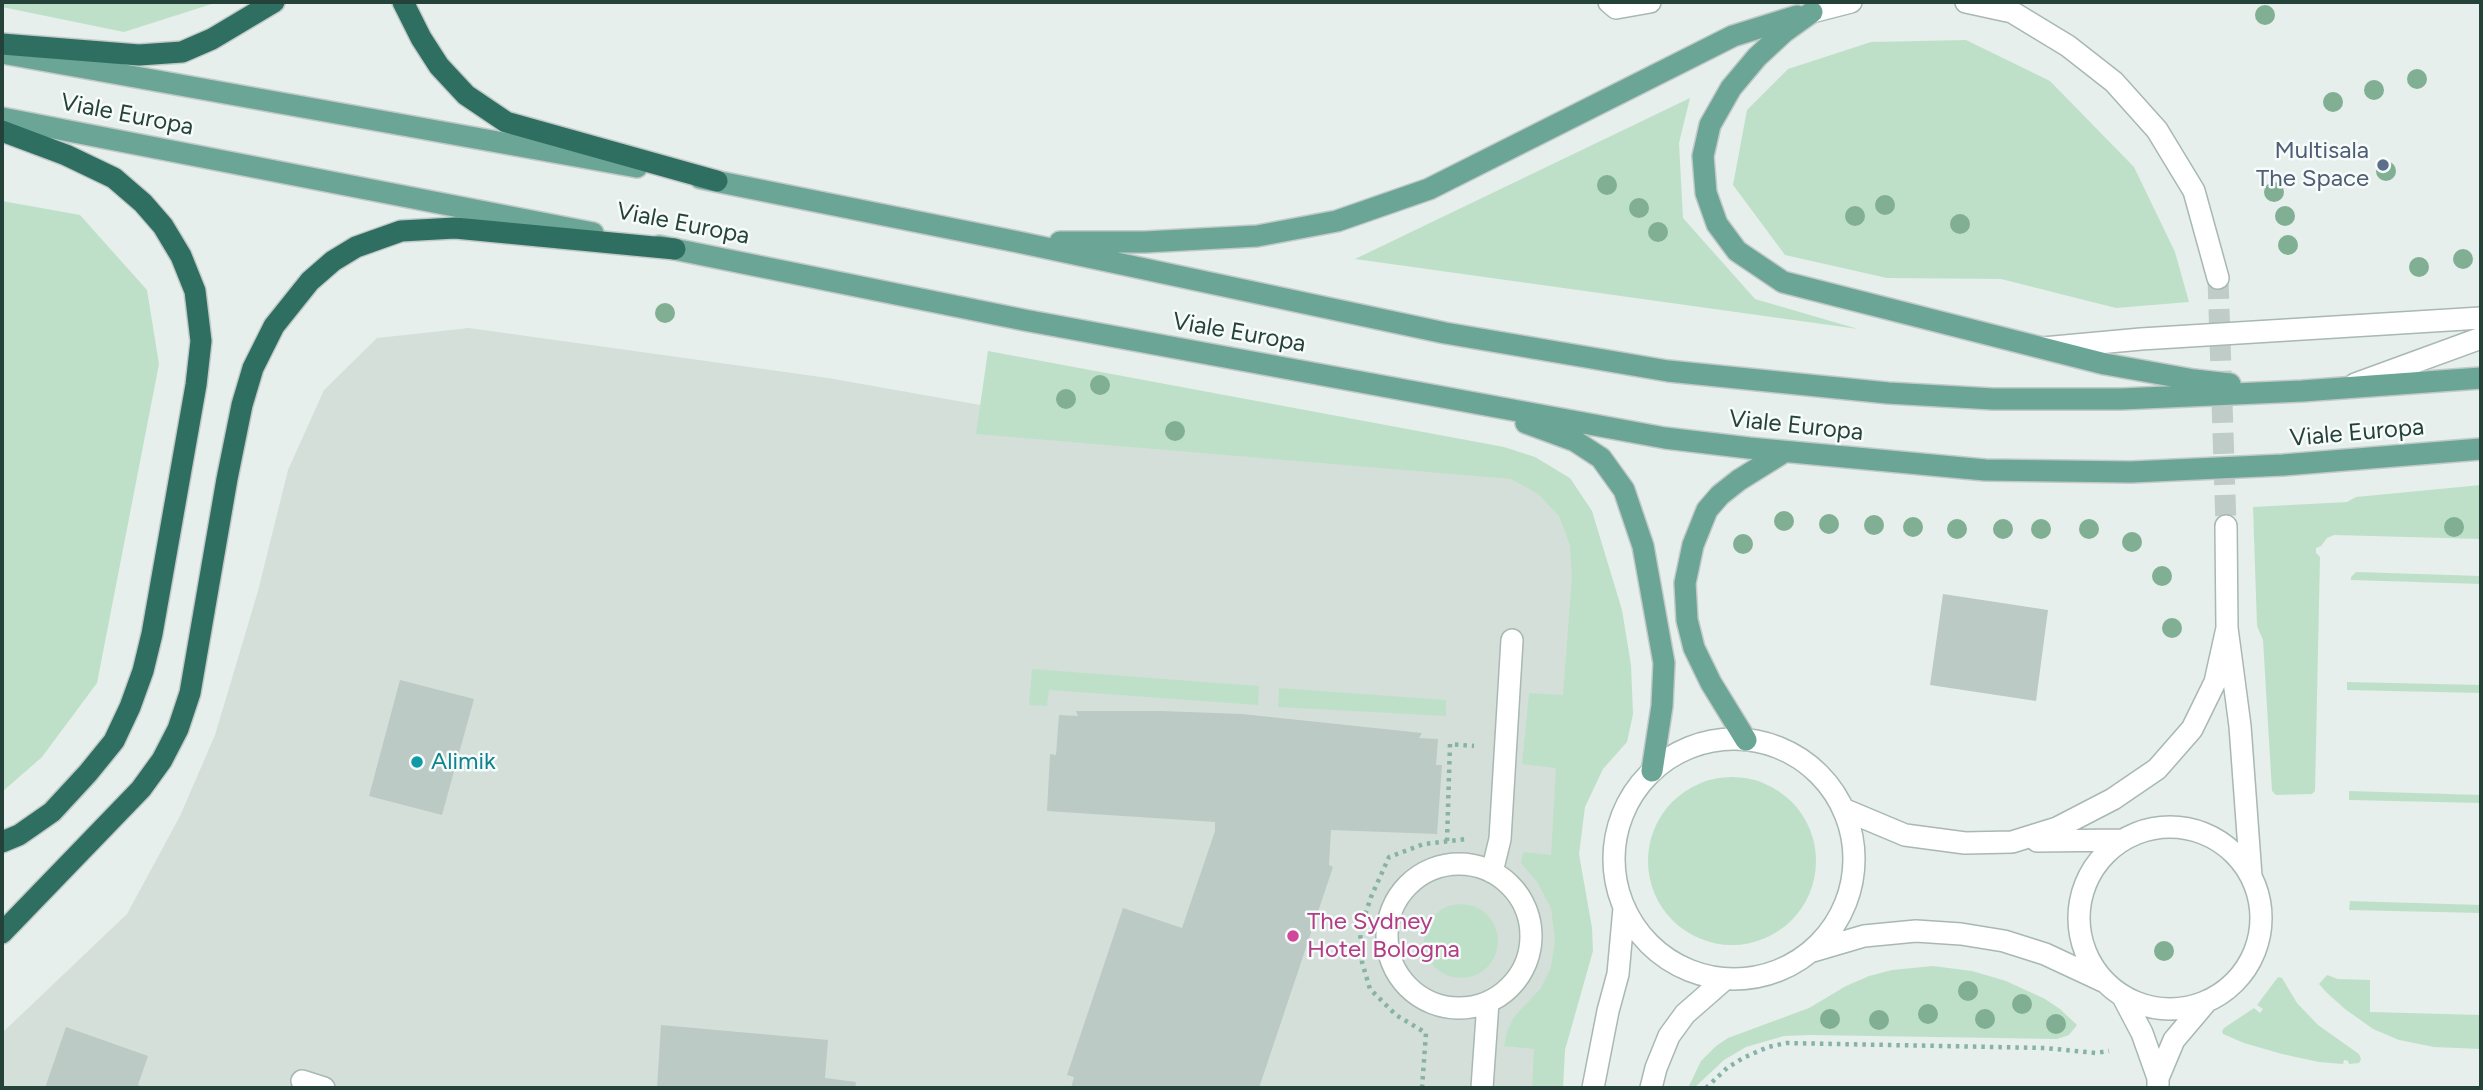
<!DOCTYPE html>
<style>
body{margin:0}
#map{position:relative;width:2483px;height:1090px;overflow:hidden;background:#e6efeb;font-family:Figtree,sans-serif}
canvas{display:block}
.frame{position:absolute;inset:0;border:4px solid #24423a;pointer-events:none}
</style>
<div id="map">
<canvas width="2483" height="1090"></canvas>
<div class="frame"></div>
</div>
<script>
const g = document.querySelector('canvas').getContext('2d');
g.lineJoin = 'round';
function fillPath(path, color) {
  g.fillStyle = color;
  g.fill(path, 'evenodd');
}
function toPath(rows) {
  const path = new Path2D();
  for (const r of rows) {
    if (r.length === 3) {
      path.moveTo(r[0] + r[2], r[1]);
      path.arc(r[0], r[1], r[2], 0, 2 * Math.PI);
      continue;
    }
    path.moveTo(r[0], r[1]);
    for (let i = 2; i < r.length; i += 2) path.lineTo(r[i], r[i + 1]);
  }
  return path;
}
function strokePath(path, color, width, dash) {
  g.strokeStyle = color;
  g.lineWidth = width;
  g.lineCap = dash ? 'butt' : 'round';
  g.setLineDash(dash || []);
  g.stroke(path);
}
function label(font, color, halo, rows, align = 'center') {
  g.font = font + ' Figtree,sans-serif';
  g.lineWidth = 5;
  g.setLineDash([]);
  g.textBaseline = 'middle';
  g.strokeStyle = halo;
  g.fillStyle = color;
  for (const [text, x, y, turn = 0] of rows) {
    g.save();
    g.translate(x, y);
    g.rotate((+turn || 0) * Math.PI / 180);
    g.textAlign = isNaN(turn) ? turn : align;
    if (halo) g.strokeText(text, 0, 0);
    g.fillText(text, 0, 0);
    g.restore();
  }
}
const built = toPath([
 [469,328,828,378,1161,437,1453,467,1534,483,1601,567,1550,1088,2,1088,2,1033,127,914,180,816,215,735,258,591,288,470,324,390,377,338]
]);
const green = toPath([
 [2,2,218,2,124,32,2,7],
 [1966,40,2050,81,2134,167,2175,252,2189,302,2116,308,2001,279,1887,278,1785,255,1733,185,1747,110,1788,69,1871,42],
 [1690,98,1679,143,1683,218,1755,299,1858,329,1355,259],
 [2,201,80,215,147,290,159,364,97,683,42,757,2,792],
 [988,351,1504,447,1535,457,1570,478,1592,511,1622,610,1631,665,1633,714,1627,742,1603,769,1585,807,1579,854,1592,928,1593,951,1565,1050,1563,1088,1532,1088,1534,1049,1504,1046,1507,1031,1514,1017,1541,988,1551,967,1555,940,1551,908,1537,882,1521,863,1523,852,1551,855,1556,768,1522,764,1529,693,1563,695,1572,575,1570,545,1559,516,1538,494,1511,479,976,434],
 [2481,485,2481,539,2334,535,2327,538,2321,546,2316,548,2316,553,2320,557,2315,791,2312,794,2276,795,2272,791,2263,640,2257,626,2253,507,2347,502,2356,497],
 [2356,572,2481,576,2481,584,2351,580,2351,577],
 [1032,669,1259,686,1258,705,1049,690,1047,706,1029,705],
 [2347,682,2481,685,2481,693,2347,690],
 [1279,688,1446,700,1446,716,1278,707],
 [1732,861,84],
 [2349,791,2481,795,2481,803,2349,800],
 [2350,901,2481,905,2481,913,2349,910],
 [1461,941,37],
 [1933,966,1972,971,2006,981,2045,999,2060,1009,2077,1025,2069,1035,2057,1039,1811,1035,1784,1036,1746,1047,1724,1060,1694,1088,1688,1088,1701,1061,1716,1046,1728,1038,1809,1008,1846,986,1869,976,1892,970],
 [2327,975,2338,979,2370,980,2370,1012,2481,1015,2481,1049,2434,1047,2399,1040,2373,1029,2345,1009,2326,992,2319,984],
 [2278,977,2282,978,2297,1003,2318,1025,2359,1054,2361,1059,2359,1063,2349,1064,2348,1061,2344,1060,2343,1064,2319,1062,2282,1054,2244,1043,2223,1034,2222,1031,2224,1028,2254,1008,2260,1013,2263,1009,2257,1005]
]);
const building = toPath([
 [1943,594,2048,610,2036,701,1930,685],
 [400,680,474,699,442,815,369,796],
 [1076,711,1161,711,1242,714,1422,733,1419,738,1438,739,1436,765,1442,765,1437,834,1331,830,1329,865,1333,867,1259,1088,1071,1088,1074,1077,1067,1075,1123,908,1182,928,1215,831,1215,822,1047,811,1050,754,1056,755,1059,715,1078,716],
 [661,1025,828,1040,825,1078,856,1082,855,1088,657,1088],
 [66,1027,148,1056,138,1085,145,1088,45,1088]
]);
const minorTunnel = toPath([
 [2218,278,2226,526]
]);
const path = toPath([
 [1447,841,1450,744,1474,746],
 [1363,923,1388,925],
 [1422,1088,1426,1033,1396,1015,1370,989,1362,962,1360,930,1371,897,1389,857,1424,844,1467,839],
 [1706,1088,1727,1068,1743,1058,1768,1047,1786,1043,2045,1048,2096,1053,2109,1051]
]);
const minor = toPath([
 [1609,2,1616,8,1650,2],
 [1966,2,2012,12,2068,46,2114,82,2157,130,2194,191,2218,278],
 [1812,12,1851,2],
 [2043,348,2141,339,2481,318],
 [2355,384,2481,338],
 [2226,526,2227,628,2240,726,2251,876],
 [1734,859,120],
 [1843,809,1905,835,1965,843,2012,842,2057,828,2113,799,2157,769,2192,729,2215,682,2227,628],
 [2170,918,91],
 [2037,841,2122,840],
 [1459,936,72],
 [1492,872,1500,839,1512,640],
 [1813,951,1864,936,1916,931,1961,934,2004,941,2045,954,2103,981],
 [2122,995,2142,1033,2158,1078,2158,1088],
 [2158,1078,2174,1040,2207,1001],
 [302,1081,324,1088],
 [1482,1088,1488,1002],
 [1593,1088,1608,1011,1618,974,1624,908],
 [1651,1088,1656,1068,1669,1036,1685,1014,1725,979]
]);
const major = toPath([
 [1812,12,1784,32,1757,57,1731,88,1710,125,1703,156,1706,193,1717,224,1737,251,1783,282,2105,364,2194,380,2230,384],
 [2,53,637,167],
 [2,118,593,233],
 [700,178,1018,242,1445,333,1668,371,1888,393,1993,399,2121,399,2302,391,2481,378],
 [1060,242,1145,242,1257,236,1337,221,1429,189,1733,36,1797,16],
 [659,246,1024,320,1665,438,1749,448,1985,470,2131,472,2283,465,2481,449],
 [1526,423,1575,441,1601,458,1624,490,1643,546,1664,663,1662,706,1652,771],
 [1746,740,1711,683,1694,648,1687,620,1685,583,1693,545,1707,510,1720,495,1739,480,1784,452]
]);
const highway = toPath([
 [403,2,421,38,439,66,466,95,506,122,717,181],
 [2,44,139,55,182,52,212,39,274,2],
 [2,131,66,155,114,178,143,203,163,226,181,256,195,291,201,341,196,385,152,634,143,671,130,707,114,741,88,773,52,812,19,835,2,842],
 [2,933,141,789,162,760,178,729,190,693,227,479,242,405,253,368,274,326,310,281,333,261,356,247,401,231,455,228,675,249]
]);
const trees = [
 [2265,15],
 [2417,79],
 [2374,90],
 [2333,102],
 [2386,171],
 [1607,185],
 [2274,192],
 [1885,205],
 [1639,208],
 [1855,216],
 [2285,216],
 [1960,224],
 [1658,232],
 [2288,245],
 [2463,259],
 [2419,267],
 [665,313],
 [1100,385],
 [1066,399],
 [1175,431],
 [1784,521],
 [1829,524],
 [1874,525],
 [1913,527],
 [2454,527],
 [1957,529],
 [2003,529],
 [2041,529],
 [2089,529],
 [2132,542],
 [1743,544],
 [2162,576],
 [2172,628],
 [2164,951],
 [1968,991],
 [2022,1004],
 [1928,1014],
 [1830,1019],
 [1985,1019],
 [1879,1020],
 [2056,1024]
];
const markers = [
 [2383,165,7,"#5c6f8a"],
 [417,762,7,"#0f9aa8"],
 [1293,936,7,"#d1479c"]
];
const streetNames = [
 ["Viale Europa",127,115,11],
 ["Viale Europa",683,224,11],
 ["Viale Europa",1239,333,10],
 ["Viale Europa",1796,426,6],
 ["Viale Europa",2357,433,-5]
];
const serviceNames = [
 ["Multisala",2369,151],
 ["The Space",2369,179]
];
const cultureNames = [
 ["Alimik",431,762]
];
const hotelNames = [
 ["The Sydney",1307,922],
 ["Hotel Bologna",1307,950]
];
fillPath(built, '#d4dfda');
fillPath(green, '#bfe0c8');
fillPath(building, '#bbcac4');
strokePath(minorTunnel, '#bfccc8', 21, [21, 10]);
strokePath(minor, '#a8b8b2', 24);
strokePath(major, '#c2cac8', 24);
strokePath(highway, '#c2cac8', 24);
strokePath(path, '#86b3a5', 4.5, [3.5, 5]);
strokePath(minor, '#fff', 21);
strokePath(major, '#6aa596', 21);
strokePath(highway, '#2f6f62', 21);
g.fillStyle = '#80af93';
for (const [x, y] of trees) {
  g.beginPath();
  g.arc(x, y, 10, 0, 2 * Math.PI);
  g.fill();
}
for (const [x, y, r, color] of markers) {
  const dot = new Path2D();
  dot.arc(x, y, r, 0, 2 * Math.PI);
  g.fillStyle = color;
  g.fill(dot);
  strokePath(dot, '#f7fbf9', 2.5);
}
label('24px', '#24423a', '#f7fbf9', streetNames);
label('24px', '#4e5e75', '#f7fbf9', serviceNames, 'right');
label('24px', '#0d838f', '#f7fbf9', cultureNames, 'left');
label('24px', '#b23c85', '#f7fbf9', hotelNames, 'left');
</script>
